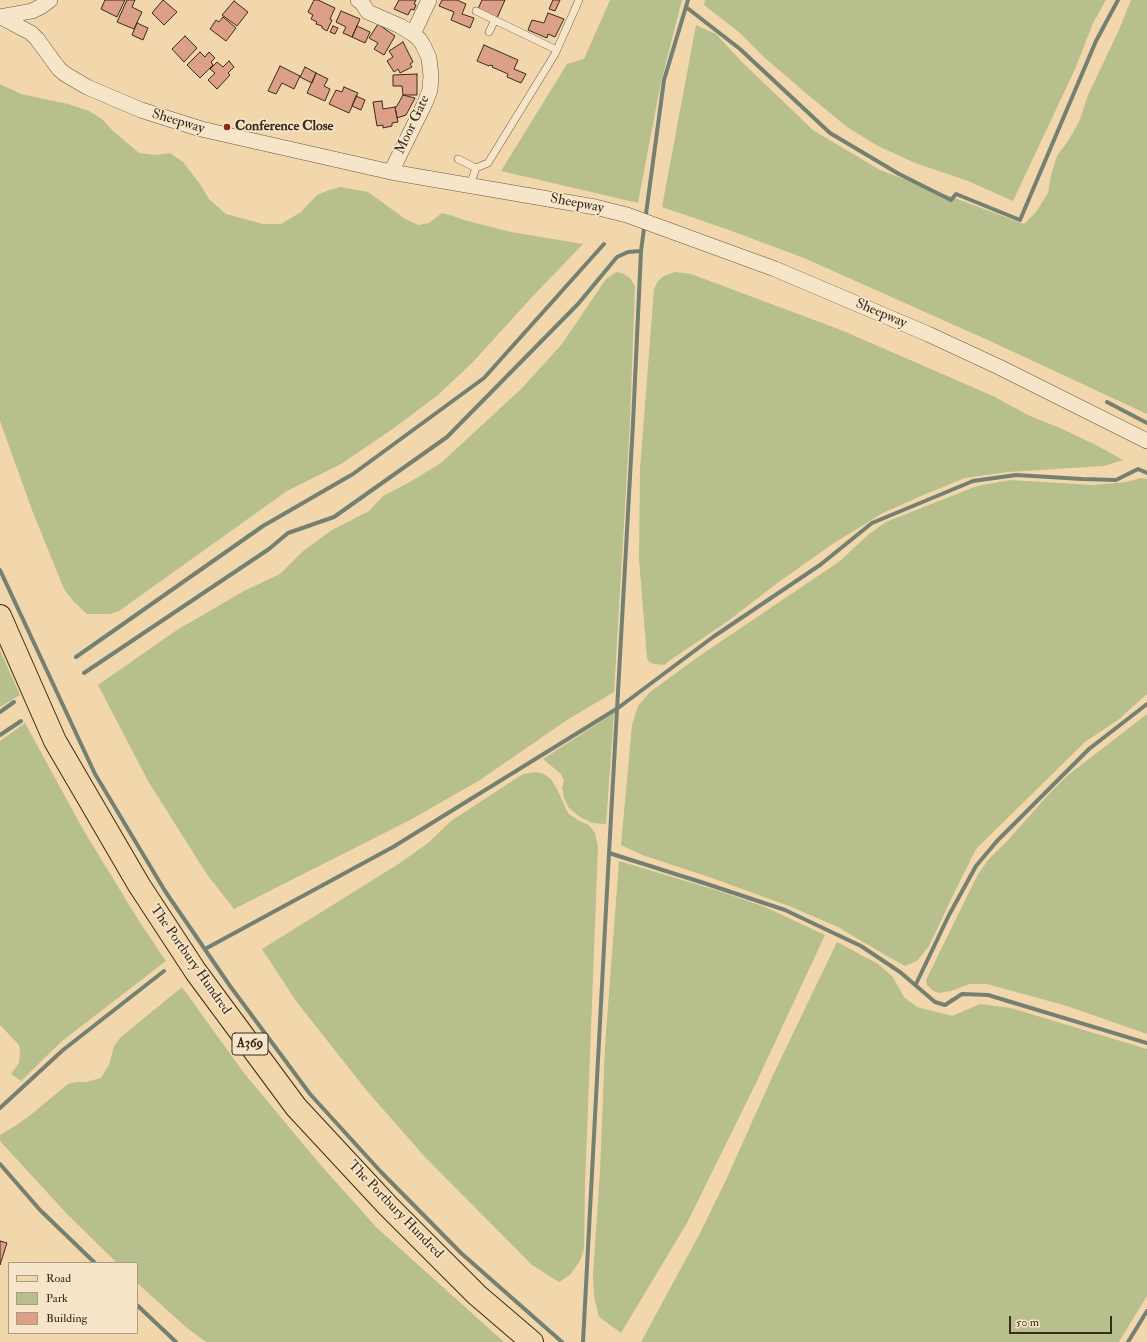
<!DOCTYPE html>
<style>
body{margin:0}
#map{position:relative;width:1147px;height:1342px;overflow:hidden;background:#f3d7ac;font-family:"IM FELL Double Pica",serif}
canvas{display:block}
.legend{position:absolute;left:8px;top:1262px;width:130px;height:72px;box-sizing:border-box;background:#f7e5c9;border:1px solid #ab9b83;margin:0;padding:5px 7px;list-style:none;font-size:12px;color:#3a2b1a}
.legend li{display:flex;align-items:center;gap:8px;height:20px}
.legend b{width:20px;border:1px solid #ab9b83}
.scale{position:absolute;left:1009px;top:1316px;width:103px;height:18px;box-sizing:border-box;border:2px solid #3a2b1a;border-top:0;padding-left:5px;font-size:12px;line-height:14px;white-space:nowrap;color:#3a2b1a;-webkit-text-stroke:3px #f7e5c9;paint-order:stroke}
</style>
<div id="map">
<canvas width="1147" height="1342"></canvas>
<ul class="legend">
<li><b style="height:5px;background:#f3d7ac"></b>Road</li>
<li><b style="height:11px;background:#b7bf8c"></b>Park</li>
<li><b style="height:11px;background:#dc9f87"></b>Building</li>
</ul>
<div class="scale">50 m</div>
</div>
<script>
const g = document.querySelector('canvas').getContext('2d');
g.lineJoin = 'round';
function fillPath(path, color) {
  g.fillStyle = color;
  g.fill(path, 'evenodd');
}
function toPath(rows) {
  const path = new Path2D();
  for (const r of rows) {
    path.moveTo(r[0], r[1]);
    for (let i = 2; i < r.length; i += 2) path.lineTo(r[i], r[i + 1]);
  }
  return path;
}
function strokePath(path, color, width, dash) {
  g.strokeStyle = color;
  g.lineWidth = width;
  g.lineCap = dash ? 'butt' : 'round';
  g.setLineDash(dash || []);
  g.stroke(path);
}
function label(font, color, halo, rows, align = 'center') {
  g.font = font + ' "IM FELL Double Pica",serif';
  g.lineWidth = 3.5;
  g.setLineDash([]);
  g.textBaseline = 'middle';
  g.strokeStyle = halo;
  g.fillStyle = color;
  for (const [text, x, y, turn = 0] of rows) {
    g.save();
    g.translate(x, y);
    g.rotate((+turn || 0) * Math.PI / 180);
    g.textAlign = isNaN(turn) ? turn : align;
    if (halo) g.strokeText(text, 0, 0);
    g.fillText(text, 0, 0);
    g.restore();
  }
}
const green = toPath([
 [610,0,682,0,661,82,638,203,501,171,567,64,584,59],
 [705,0,1106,0,1093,23,1076,67,1013,201,968,181,915,163,878,146,847,127,807,94,766,59,740,33,704,5],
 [1131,0,1147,0,1147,414,990,341,804,258,729,230,662,207,696,25,716,34,742,62,813,130,880,170,1024,224,1036,212,1048,193,1051,175,1057,156,1068,141,1079,122,1088,95,1118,32],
 [0,84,21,94,68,104,89,111,102,119,112,130,139,153,155,155,170,153,183,162,200,184,209,199,226,214,263,224,281,224,301,212,317,195,329,190,341,187,368,192,404,218,418,225,429,223,442,213,450,215,464,220,511,232,583,244,532,297,473,362,438,395,394,428,341,464,287,491,119,611,110,614,87,614,74,602,64,589,32,510,0,421],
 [616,272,622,273,630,278,635,286,630,422,614,692,567,720,480,780,412,819,234,909,206,873,148,781,98,685,177,630,244,591,280,574,302,552,332,530,369,511,383,496,408,483,441,463,521,389,562,344,606,279],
 [675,272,691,274,841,330,993,396,1030,416,1060,428,1096,445,1123,460,1104,466,1008,472,965,478,921,496,883,513,834,543,776,584,728,621,669,661,664,665,654,664,649,662,647,658,639,559,640,469,654,289,658,281,664,276],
 [1141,478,1147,479,1147,694,1118,720,1085,742,976,849,957,887,929,946,917,961,905,966,887,956,838,927,789,906,709,877,642,855,621,845,632,725,638,706,650,692,695,659,840,561,869,534,886,522,977,486,1011,480,1093,485,1126,482],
 [0,650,20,695,0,707],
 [614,713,606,824,592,823,580,817,569,808,564,798,562,788,564,781,561,774,543,759],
 [1147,714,1147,1034,1067,1006,987,984,970,984,951,991,938,993,932,990,927,985,926,980,977,876,988,860,1009,839,1048,795,1068,775],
 [25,723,84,831,139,921,166,961,62,1041,21,1081,11,1074,19,1063,20,1052,19,1045,0,1025,0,741],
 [536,772,544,774,551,779,557,789,568,813,579,821,589,825,595,833,598,847,585,1185,584,1249,580,1261,570,1275,559,1282,532,1265,425,1157,367,1091,296,1001,262,949,400,863,428,843,451,821,523,774],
 [619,861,719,891,765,907,825,935,757,1081,687,1223,621,1333,599,1317,594,1297,593,1275,600,1171,605,1046],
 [837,942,878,964,892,976,904,997,917,1007,952,1016,980,1004,1011,1008,1147,1049,1147,1296,1119,1342,641,1342,699,1235,726,1180,774,1073],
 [182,987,244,1073,318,1162,376,1227,504,1342,206,1342,187,1328,137,1283,137,1263,117,1263,67,1214,0,1141,0,1135,15,1126,28,1117,68,1084,76,1082,86,1082,101,1078,109,1065,114,1046,121,1037]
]);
const stream = toPath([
 [686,7,740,49,830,133,899,174,951,200,956,194,1020,220,1096,41,1118,0],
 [1107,402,1147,423],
 [0,570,95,774,165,891,230,986,310,1094,381,1172,461,1253,562,1342],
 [76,657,263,526,353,474,484,378,604,244],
 [84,673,269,549,288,533,334,517,447,437,578,304,617,257,628,252,641,251],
 [0,712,14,702],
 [0,735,21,721],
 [609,853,707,884,785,910,861,946,900,972,935,1002,945,1005,962,994,988,995,1147,1043],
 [205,949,393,847,618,708,713,637,820,565,872,523,973,481,1016,475,1082,479,1116,480,1138,469,1147,473],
 [916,984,949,915,976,866,997,841,1089,749,1147,704],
 [0,1108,63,1050,164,971],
 [0,1164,40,1210,95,1263],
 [137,1305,176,1342],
 [583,1342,609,853,633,423,641,251,664,80,688,0],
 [1128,1342,1147,1311]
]);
const building = toPath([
 [105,0,125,0,117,17,101,9,105,0],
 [127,0,135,0,132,7,142,12,134,29,117,22,127,0],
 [163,0,177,12,164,25,152,13,163,0],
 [314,0,318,0,335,8,330,19,332,20,327,31,322,28,322,26,316,24,317,22,311,19,313,15,308,12,314,0],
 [399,0,416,0,414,4,416,5,414,10,411,9,408,15,394,9,399,0],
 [442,0,457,0,466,4,462,14,474,18,470,28,451,20,454,12,439,6,442,0],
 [482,0,505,0,497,18,478,9,482,0],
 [553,0,560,0,555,11,549,9,553,0],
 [234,1,248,12,237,26,222,15,234,1],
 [341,11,360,19,352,37,343,33,346,27,336,22,341,11],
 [548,13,564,19,555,37,548,34,547,38,528,30,532,20,544,23,548,13],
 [223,17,236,28,226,41,210,29,216,20,219,22,223,17],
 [137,23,148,28,143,40,132,35,137,23],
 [378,24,395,36,384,55,374,49,378,43,369,38,378,24],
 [333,26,338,28,335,34,330,32,333,26],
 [357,26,370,32,365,43,352,37,357,26],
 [185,36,197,48,184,62,172,49,185,36],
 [403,42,413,62,410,64,412,67,400,73,398,69,394,72,387,61,393,57,389,51,403,42],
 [484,45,518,60,514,69,526,74,521,83,507,77,508,74,492,67,493,66,490,65,489,66,477,61,484,45],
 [200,52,205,57,209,52,215,58,211,62,213,65,200,78,187,65,200,52],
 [229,61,234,67,228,73,230,75,217,89,208,80,215,73,210,69,217,62,223,67,229,61],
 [280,66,300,76,294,89,282,83,276,94,268,91,280,66],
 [305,67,316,73,312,83,300,77,305,67],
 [316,73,328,79,324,86,330,89,325,101,307,93,316,73],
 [417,74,417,95,403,95,402,86,393,86,393,75,417,74],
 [344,87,358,93,349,113,329,104,336,90,342,92,344,87],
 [403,95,415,98,406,115,397,118,395,107,397,106,403,95],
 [356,96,365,100,361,110,352,106,356,96],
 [382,101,383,109,395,107,398,122,392,123,392,126,383,128,383,125,377,126,373,102,382,101],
 [0,1241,7,1243,0,1265,0,1241]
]);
const lane = toPath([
 [476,11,557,50],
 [489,32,495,20],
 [458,159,476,168],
 [470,185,476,168,488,163,555,54,579,0]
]);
const street = toPath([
 [358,0,362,3,368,12,400,26,413,34],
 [0,17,32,11,42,6,50,0],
 [1,17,31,33,37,39,59,69,65,74,87,87,141,110,201,129,391,172,595,207,627,215,775,269,928,334,999,367,1147,441],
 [391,172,425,103,430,90,431,76,429,58,423,45,419,39,413,34,429,0]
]);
const primary = toPath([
 [0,616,55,741,139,885,196,972,296,1107,388,1206,477,1295,532,1342]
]);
const markers = [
 [227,127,4,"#8f2418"]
];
const shields = [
 [250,1044,36]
];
const shieldNames = [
 ["A369",250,1044]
];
const streetNames = [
 ["Sheepway",178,122,17],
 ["Moor Gate",413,125,-65],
 ["Sheepway",577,204,11],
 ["Sheepway",881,314,23],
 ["The Portbury Hundred",190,960,55],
 ["The Portbury Hundred",395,1210,46]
];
const poiNames = [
 ["Conference Close",235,127]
];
fillPath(green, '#b7bf8c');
strokePath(stream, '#748072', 4);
fillPath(building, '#dc9f87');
strokePath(building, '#3a2b1a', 1);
strokePath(lane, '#68563e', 8);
strokePath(street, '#68563e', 16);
strokePath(primary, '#3a2b1a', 24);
strokePath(lane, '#f7e5c9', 7);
strokePath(street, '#f7e5c9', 15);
strokePath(primary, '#f3d7ac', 22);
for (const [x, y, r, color] of markers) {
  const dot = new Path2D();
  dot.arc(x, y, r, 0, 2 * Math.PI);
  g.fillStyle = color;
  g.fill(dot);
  strokePath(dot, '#f7e5c9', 1.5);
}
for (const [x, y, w] of shields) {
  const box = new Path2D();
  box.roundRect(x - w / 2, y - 11, w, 22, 3);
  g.fillStyle = '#f7e5c9';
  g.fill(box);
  strokePath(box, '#3a2b1a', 1);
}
label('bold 13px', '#3a2b1a', null, shieldNames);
label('14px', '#3a2b1a', '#f7e5c9', streetNames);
label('bold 14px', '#3a2b1a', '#f7e5c9', poiNames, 'left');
</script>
